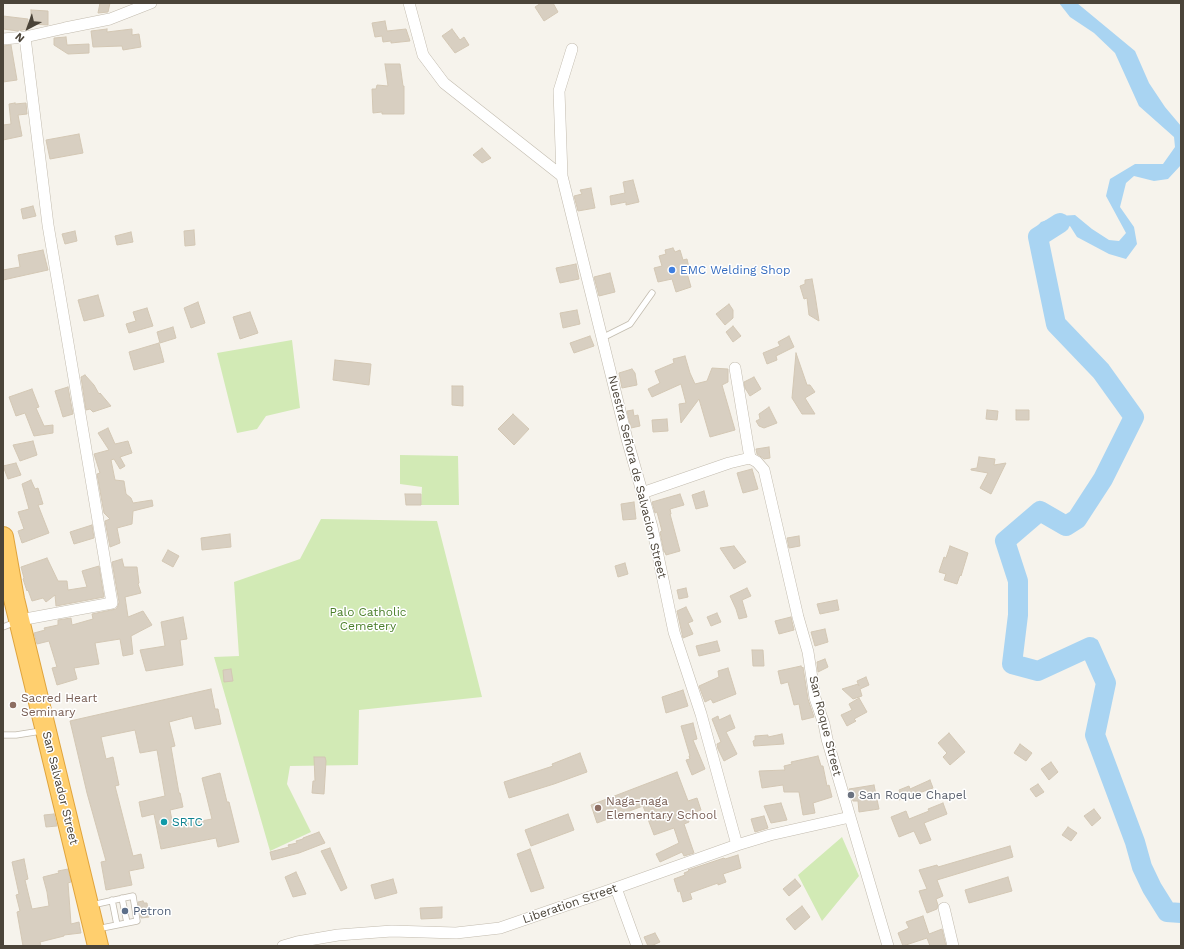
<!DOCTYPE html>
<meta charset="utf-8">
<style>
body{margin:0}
#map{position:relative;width:1184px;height:949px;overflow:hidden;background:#f6f3ec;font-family:"Work Sans",sans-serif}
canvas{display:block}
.frame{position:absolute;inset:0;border:4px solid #4b4439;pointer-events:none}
.north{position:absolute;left:8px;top:8px;width:40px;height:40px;-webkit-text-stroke:3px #fff;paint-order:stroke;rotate:221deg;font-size:11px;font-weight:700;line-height:16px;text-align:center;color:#4b4439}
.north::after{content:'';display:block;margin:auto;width:14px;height:18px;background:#4b4439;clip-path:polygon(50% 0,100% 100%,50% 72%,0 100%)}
</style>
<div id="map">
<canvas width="1184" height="949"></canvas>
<div class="frame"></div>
<div class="north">N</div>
</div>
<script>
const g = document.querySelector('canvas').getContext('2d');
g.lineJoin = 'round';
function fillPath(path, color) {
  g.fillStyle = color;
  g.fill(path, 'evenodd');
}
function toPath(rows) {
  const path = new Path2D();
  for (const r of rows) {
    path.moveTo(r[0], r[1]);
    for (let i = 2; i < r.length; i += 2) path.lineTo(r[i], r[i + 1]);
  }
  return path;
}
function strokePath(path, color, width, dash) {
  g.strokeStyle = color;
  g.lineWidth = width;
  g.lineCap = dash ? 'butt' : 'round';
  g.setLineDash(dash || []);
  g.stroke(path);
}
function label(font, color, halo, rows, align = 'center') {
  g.font = font + ' "Work Sans",sans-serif';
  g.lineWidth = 3;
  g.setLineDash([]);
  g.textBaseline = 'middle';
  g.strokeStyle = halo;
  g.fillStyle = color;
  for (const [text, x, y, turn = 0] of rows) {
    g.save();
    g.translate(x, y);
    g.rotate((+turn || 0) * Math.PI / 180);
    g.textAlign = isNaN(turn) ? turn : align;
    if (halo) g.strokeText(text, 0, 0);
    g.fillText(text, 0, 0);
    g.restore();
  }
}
const green = toPath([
 [292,340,300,408,266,416,257,429,237,433,217,353],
 [400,455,458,456,459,505,421,505,422,487,400,484],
 [321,519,437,521,482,697,359,710,358,765,290,766,287,784,311,832,270,851,214,657,239,656,234,582,300,559],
 [842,837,859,876,822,921,798,875]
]);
const water = toPath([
 [1059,3,1077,3,1135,51,1149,83,1165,107,1181,126,1181,165,1168,179,1154,181,1134,176,1126,183,1120,207,1134,227,1137,244,1126,259,1109,254,1077,237,1070,226,1059,231,1044,242,1032,232,1041,222,1059,216,1075,215,1092,229,1109,240,1119,241,1126,233,1106,196,1110,179,1135,164,1163,164,1175,147,1174,137,1139,106,1115,53,1094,33,1070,17]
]);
const river = toPath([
 [1060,223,1038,237,1056,324,1101,371,1134,417,1103,479,1077,519,1066,526,1040,511,1005,541,1018,581,1018,615,1012,664,1038,671,1090,647,1106,683,1095,735,1135,842,1142,867,1152,888,1167,912,1181,913]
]);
const building = toPath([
 [100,3,110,3,108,12,98,13,100,3],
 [541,3,553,3,558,12,544,21,535,7,541,3],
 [31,10,48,11,48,25,31,24,31,10],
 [3,16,28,19,27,29,18,31,3,29,3,16],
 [385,21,387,31,406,29,410,41,391,43,391,41,383,42,382,36,375,37,372,23,385,21],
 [107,29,107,32,132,29,132,35,139,34,141,47,123,50,122,46,93,47,91,31,107,29],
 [452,29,460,40,464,37,469,45,455,53,442,36,452,29],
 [66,37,67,45,89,44,89,53,68,54,54,45,54,38,66,37],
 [11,45,17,80,3,82,3,46,11,45],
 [385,64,400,64,403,86,404,86,404,114,382,114,382,112,373,113,372,89,376,89,377,85,388,86,385,64],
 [15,103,15,104,26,103,27,114,18,115,22,136,3,140,3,125,11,124,9,104,15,103],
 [79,134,83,153,50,159,46,140,79,134],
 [482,148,491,158,482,163,473,155,482,148],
 [633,180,639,202,626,205,626,202,611,205,610,196,625,193,623,182,633,180],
 [591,188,595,208,578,211,574,196,582,194,580,190,591,188],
 [33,206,36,216,23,219,21,209,33,206],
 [194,230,195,245,185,246,184,231,194,230],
 [75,231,77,241,65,244,62,234,75,231],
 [131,232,133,242,117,245,115,236,131,232],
 [673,248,675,252,680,250,683,260,687,259,690,272,687,273,691,287,676,292,672,279,658,282,654,268,662,266,659,256,666,254,665,250,673,248],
 [43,250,48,270,3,280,3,270,20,267,18,255,43,250],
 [576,264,579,279,560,283,556,268,576,264],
 [610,273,615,292,599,296,594,277,610,273],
 [812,279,815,295,819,321,809,315,807,298,804,299,800,286,805,284,805,280,812,279],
 [98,295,104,316,84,321,78,300,98,295],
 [198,302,205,323,191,328,184,308,198,302],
 [729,304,733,310,733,318,725,325,716,314,729,304],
 [147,308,153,326,129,333,126,324,136,321,133,312,147,308],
 [577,310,580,324,563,328,560,313,577,310],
 [250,312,258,333,240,339,233,317,250,312],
 [733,326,741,336,733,342,726,332,733,326],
 [173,327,176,338,160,343,157,332,173,327],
 [590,336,594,346,574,353,570,343,590,336],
 [789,336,794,347,776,356,777,360,767,364,763,353,780,346,778,342,789,336],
 [159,343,164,362,134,370,129,352,159,343],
 [796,353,807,385,810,385,815,392,805,398,815,414,802,414,792,398,796,353],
 [685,356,690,373,695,384,707,381,712,368,728,369,728,382,722,385,735,430,710,437,699,399,681,423,679,404,686,403,681,384,652,397,648,389,660,383,655,371,674,363,673,359,685,356],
 [335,360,371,364,369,385,333,380,335,360],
 [632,369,635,373,637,385,622,388,619,373,632,369],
 [85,375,94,385,99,394,100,393,111,406,93,412,90,409,86,410,81,377,85,375],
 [754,377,761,389,750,396,745,388,744,382,754,377],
 [452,386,463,386,463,406,452,405,452,386],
 [68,387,73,414,63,417,55,391,68,387],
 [32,389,39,407,36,408,44,426,53,425,53,433,34,436,25,413,16,416,9,397,32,389],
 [769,407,777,423,764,428,759,426,756,421,760,419,759,414,769,407],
 [633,410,634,416,638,415,640,426,631,428,627,411,633,410],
 [987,410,998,411,997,420,986,419,987,410],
 [1016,410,1029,410,1029,420,1016,420,1016,410],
 [513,414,529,429,514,445,498,429,513,414],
 [667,419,668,431,653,432,652,420,667,419],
 [108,428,115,444,128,441,132,453,120,457,125,466,120,469,114,459,111,460,115,480,124,481,126,494,131,498,133,503,152,500,153,506,133,511,132,524,117,528,120,543,110,547,105,521,110,519,104,513,97,474,100,473,94,454,109,450,98,433,108,428],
 [33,441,37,455,20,461,13,445,33,441],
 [769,447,770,458,764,459,757,454,756,449,769,447],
 [979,457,995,459,994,465,1006,463,991,494,980,488,988,473,971,470,971,469,977,468,979,457],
 [16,463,21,475,8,479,3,466,16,463],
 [752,469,758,489,743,493,737,473,752,469],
 [31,480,35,489,38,488,43,504,38,505,49,533,22,543,18,531,24,529,18,512,29,509,22,484,31,480],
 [704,491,708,506,696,509,692,495,704,491],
 [405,494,421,494,421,505,406,505,405,494],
 [680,494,684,505,670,509,671,514,670,514,680,551,666,555,665,552,664,552,660,532,662,531,657,512,655,513,652,502,680,494],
 [634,502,636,519,623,520,621,504,634,502],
 [92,525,94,538,74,544,70,532,92,525],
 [230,534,231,547,202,550,201,538,230,534],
 [799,536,800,546,789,548,787,538,799,536],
 [734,546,746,562,734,569,720,548,734,546],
 [950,546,968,553,961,576,960,575,957,584,944,580,946,574,939,572,944,557,946,558,950,546],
 [168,550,179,556,173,567,162,561,168,550],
 [47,558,58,581,67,581,68,590,87,587,82,571,99,566,104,597,56,606,55,595,46,602,43,598,32,601,28,590,27,591,23,579,24,578,21,567,47,558],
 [122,559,124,567,137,567,139,583,138,584,141,593,125,597,128,617,143,611,152,625,131,636,133,654,123,656,120,639,95,643,99,664,74,668,77,679,57,685,52,668,57,667,49,641,37,644,34,633,45,630,44,628,58,625,58,620,71,618,72,625,93,619,92,614,116,609,118,606,119,602,112,562,122,559],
 [625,563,628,574,618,577,615,566,625,563],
 [686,588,688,597,679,599,677,590,686,588],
 [747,588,751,596,742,600,747,617,739,619,736,609,730,596,747,588],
 [837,600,839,610,820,614,817,604,837,600],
 [686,607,693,621,688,623,693,634,683,638,677,611,686,607],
 [717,613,721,622,711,626,707,617,717,613],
 [183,617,187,639,180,640,183,665,146,671,140,650,165,646,161,622,183,617],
 [791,617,794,630,779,634,775,621,791,617],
 [825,629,828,642,815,646,811,632,825,629],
 [717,641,720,651,699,656,696,646,717,641],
 [752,650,763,650,764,666,753,666,752,650],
 [825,659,828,667,818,672,817,662,825,659],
 [801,666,802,668,803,667,808,699,814,717,802,720,799,704,794,705,788,682,781,684,778,671,801,666],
 [728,668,736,694,713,703,711,699,705,702,699,686,719,677,718,671,728,668],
 [231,669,233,681,224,682,223,670,231,669],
 [866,677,869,685,860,689,862,696,853,699,842,689,858,684,859,686,857,681,866,677],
 [211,689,215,709,218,709,221,724,195,729,192,716,169,722,175,746,171,747,179,793,180,793,183,807,170,810,173,826,212,819,202,778,220,773,227,802,229,802,239,842,218,847,216,838,161,849,154,814,142,817,139,802,165,796,157,750,140,753,135,730,101,737,106,759,113,757,119,785,115,786,133,856,141,854,144,868,129,871,132,885,106,890,101,862,106,861,87,793,70,721,211,689],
 [683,690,688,706,666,713,662,697,683,690],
 [859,698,867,712,854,719,856,721,847,726,841,715,852,710,849,704,859,698],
 [730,715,735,728,726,732,737,754,724,761,718,749,717,744,721,742,712,719,718,716,719,720,730,715],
 [693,723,697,739,693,740,705,769,692,775,686,760,690,759,689,756,690,756,681,726,693,723],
 [949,733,965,752,950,765,943,757,947,753,938,743,949,733],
 [782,734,784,744,754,746,753,741,755,740,755,736,768,735,768,737,782,734],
 [1020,744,1032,753,1026,761,1014,753,1020,744],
 [580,753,587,772,554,784,509,798,504,782,553,766,552,764,580,753],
 [818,756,821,766,823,766,827,786,829,785,832,797,813,803,815,813,803,815,799,792,784,792,783,785,762,788,759,771,785,770,784,766,792,764,791,762,818,756],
 [314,757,325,757,326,761,324,794,312,793,313,781,315,781,314,757],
 [1051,762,1058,772,1049,780,1041,769,1051,762],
 [677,772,688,801,697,798,701,810,687,815,689,822,684,824,694,853,684,856,682,852,660,862,656,854,679,843,674,828,654,835,643,806,597,823,591,805,677,772],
 [930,780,933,788,899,800,897,794,900,793,899,790,909,786,910,789,930,780],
 [1038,784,1044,792,1036,797,1030,789,1038,784],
 [874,785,879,809,859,812,858,801,853,801,849,789,874,785],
 [781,803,787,820,771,823,764,806,781,803],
 [943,803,947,814,924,823,931,840,920,844,914,831,899,837,891,817,906,811,909,819,929,811,928,809,943,803],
 [1094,809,1101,818,1092,826,1084,816,1094,809],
 [54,814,57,826,46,827,44,815,54,814],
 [568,814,574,830,531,846,525,830,568,814],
 [764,816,768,828,755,832,751,819,764,816],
 [1068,827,1077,833,1071,841,1062,835,1068,827],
 [319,832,325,843,299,853,272,860,270,852,289,847,288,845,297,843,296,841,303,839,303,838,319,832],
 [1010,846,1013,857,937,880,943,896,936,899,938,905,937,909,927,913,919,891,927,889,919,870,937,865,938,867,1010,846],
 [330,848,347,888,341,891,321,851,330,848],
 [530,849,544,888,531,892,517,854,530,849],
 [738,855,741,868,723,874,726,882,718,885,718,883,690,893,692,899,683,902,680,891,678,892,674,879,685,875,684,873,689,871,688,870,724,858,725,859,738,855],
 [24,859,28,879,25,880,32,909,49,906,47,892,43,877,59,873,58,871,68,869,71,882,68,883,71,924,79,922,81,933,64,935,64,936,40,942,41,946,23,946,17,912,20,911,16,895,19,894,12,862,24,859],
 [296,872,306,894,293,897,285,877,296,872],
 [1008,877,1012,891,969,903,965,890,1008,877],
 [393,879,397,893,375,899,371,885,393,879],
 [795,879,801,886,789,896,783,889,795,879],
 [143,901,144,903,147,903,149,917,141,918,138,902,143,901],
 [802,906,810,917,795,930,786,919,802,906],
 [442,907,442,918,421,919,420,908,442,907],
 [923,916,929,934,942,929,946,946,930,946,927,938,903,946,898,933,909,928,906,922,923,916],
 [655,933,660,942,651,946,648,946,644,937,655,933]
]);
const lane = toPath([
 [602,338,630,324,652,293],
 [3,627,16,622],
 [3,735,16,735,41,731],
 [122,898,127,923],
 [112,900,117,925],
 [92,905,133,896,137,921,97,929]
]);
const street = toPath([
 [409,3,423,55,444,83,562,176],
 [3,39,25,37,65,28,110,19,151,3],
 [572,49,559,91,562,176,627,439,652,527,674,632,701,714,737,845],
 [735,368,750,458],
 [642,493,729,463,750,458,757,462,764,470,798,617,808,652,815,698,824,724,827,739,888,946],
 [20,620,112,603,48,225,25,37],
 [616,888,637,946],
 [944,908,953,946],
 [283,946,297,942,338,935,392,931,456,933,500,928,616,888,737,845,770,835,850,817]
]);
const highway = toPath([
 [3,537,14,599,98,946]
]);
const markers = [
 [672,270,4,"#3f7fe0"],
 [13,705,4,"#8d6e63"],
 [851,795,4,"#6b7280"],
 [598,808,4,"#8d6e63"],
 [164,822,4,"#0f9aa8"],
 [125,911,4,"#5c6f8a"]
];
const shopNames = [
 ["EMC Welding Shop",680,270]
];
const streetNames = [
 ["Nuestra Señora de Salvacion Street",637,477,76],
 ["San Roque Street",825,726,76],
 ["San Salvador Street",60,788,76],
 ["Liberation Street",570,904,-19]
];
const parkNames = [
 ["Palo Catholic",368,612],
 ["Cemetery",368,626]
];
const educationNames = [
 ["Sacred Heart",21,698],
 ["Seminary",21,712],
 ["Naga-naga",606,801],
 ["Elementary School",606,815]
];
const worshipNames = [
 ["San Roque Chapel",859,795]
];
const cultureNames = [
 ["SRTC",172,822]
];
const serviceNames = [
 ["Petron",133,911]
];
fillPath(green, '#d2eab5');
fillPath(water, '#a9d4f2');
strokePath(river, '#a9d4f2', 20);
fillPath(building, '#d8cfc1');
strokePath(building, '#d3c7b4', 1);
strokePath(lane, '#c2bbae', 7);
strokePath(street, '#c2bbae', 12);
strokePath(highway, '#e0a43c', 22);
strokePath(lane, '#fff', 5.5);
strokePath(street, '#fff', 11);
strokePath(highway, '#ffcf6e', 20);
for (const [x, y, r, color] of markers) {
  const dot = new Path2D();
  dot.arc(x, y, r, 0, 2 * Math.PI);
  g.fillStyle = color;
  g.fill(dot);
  strokePath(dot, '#fff', 1.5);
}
label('12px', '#366cbe', '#fff', shopNames, 'left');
label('12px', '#4b4439', '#fff', streetNames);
label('12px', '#4a7f2a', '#fff', parkNames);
label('12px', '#785e54', '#fff', educationNames, 'left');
label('12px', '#5b616d', '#fff', worshipNames, 'left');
label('12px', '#0d838f', '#fff', cultureNames, 'left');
label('12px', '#4e5e75', '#fff', serviceNames, 'left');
</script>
